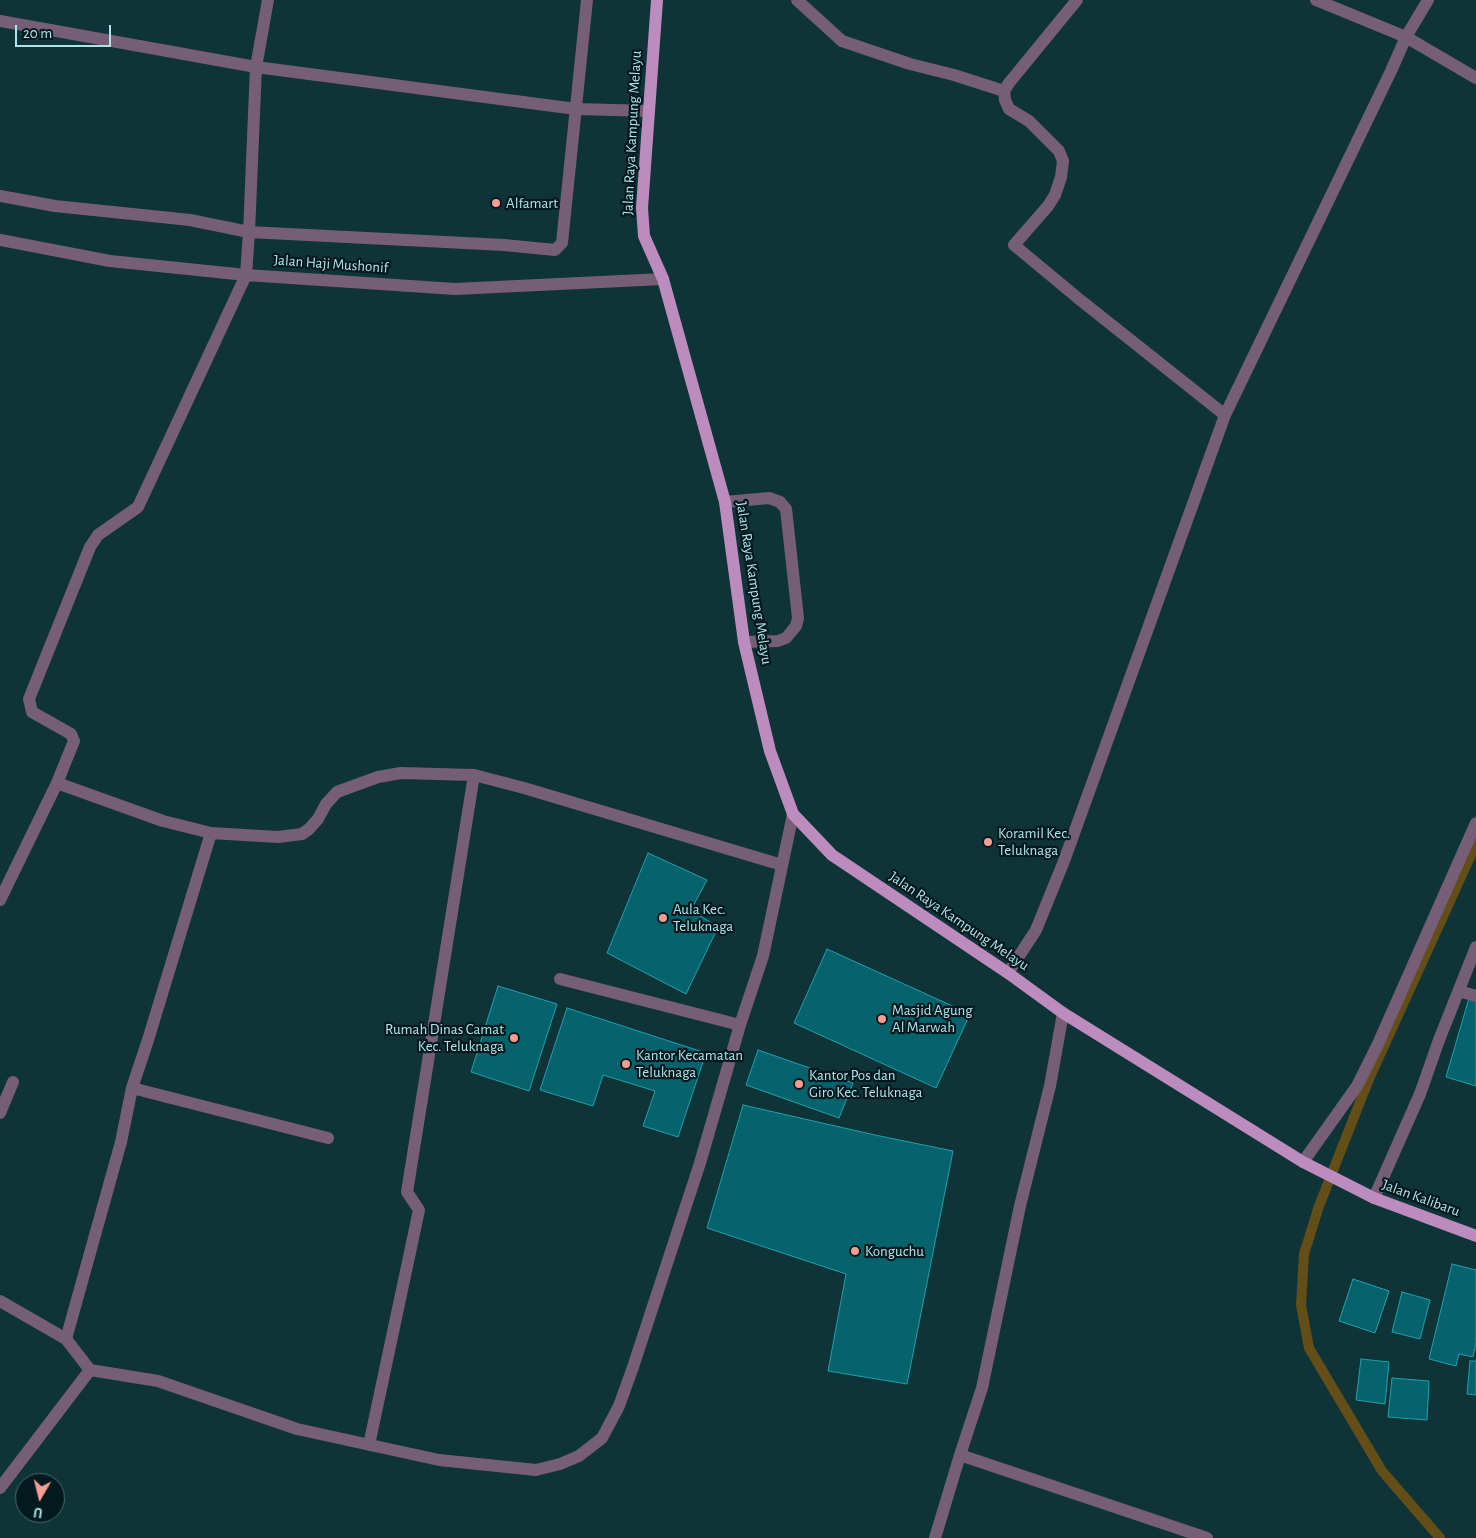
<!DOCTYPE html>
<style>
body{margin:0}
#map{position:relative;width:1476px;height:1538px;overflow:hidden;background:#0f3438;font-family:"Alegreya Sans",sans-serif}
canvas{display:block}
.north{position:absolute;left:15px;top:1473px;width:50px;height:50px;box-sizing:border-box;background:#021a1d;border:1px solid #486a6f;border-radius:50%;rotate:188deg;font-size:14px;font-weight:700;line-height:20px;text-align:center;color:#b0e3e9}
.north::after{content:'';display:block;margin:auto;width:18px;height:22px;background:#f59c93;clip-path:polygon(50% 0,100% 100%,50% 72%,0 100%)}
.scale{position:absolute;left:15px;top:25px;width:96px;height:22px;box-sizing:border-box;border:2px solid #b0e3e9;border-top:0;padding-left:6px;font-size:15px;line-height:18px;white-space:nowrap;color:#b0e3e9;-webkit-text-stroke:4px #021a1d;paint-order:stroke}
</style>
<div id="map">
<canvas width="1476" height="1538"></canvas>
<div class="north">U</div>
<div class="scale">20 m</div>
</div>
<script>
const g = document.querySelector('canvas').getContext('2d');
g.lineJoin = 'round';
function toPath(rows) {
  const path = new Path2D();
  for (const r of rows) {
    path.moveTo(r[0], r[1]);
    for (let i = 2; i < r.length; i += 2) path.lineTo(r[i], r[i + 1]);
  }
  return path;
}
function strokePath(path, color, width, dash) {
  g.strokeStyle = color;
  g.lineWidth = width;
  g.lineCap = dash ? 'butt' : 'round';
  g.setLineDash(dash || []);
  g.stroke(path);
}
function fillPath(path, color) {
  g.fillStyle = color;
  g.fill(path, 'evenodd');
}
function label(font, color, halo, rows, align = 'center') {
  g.font = font + ' "Alegreya Sans",sans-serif';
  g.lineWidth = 4.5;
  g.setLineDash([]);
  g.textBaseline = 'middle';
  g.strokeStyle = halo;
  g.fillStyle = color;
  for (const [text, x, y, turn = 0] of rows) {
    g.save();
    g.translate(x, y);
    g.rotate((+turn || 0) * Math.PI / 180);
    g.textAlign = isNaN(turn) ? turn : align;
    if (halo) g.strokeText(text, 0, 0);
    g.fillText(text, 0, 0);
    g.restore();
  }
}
const stream = toPath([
 [1440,1538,1382,1471,1309,1348,1301,1305,1304,1254,1319,1206,1369,1079,1476,844]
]);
const building = toPath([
 [648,853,707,880,691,910,718,927,686,994,607,953,648,853],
 [827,949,970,1014,936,1088,794,1023,827,949],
 [498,986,557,1004,529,1091,471,1072,498,986],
 [1469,998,1476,1000,1476,1086,1446,1077,1469,998],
 [567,1008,706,1053,678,1137,643,1126,655,1091,603,1075,593,1106,540,1090,567,1008],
 [758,1050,853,1083,839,1118,746,1085,758,1050],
 [743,1105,875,1135,953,1151,907,1384,828,1371,846,1274,707,1228,743,1105],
 [1452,1264,1476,1270,1476,1342,1473,1357,1459,1354,1456,1366,1429,1359,1452,1264],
 [1353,1279,1389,1291,1375,1333,1339,1321,1353,1279],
 [1402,1292,1430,1300,1420,1339,1392,1332,1402,1292],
 [1361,1359,1389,1362,1385,1404,1356,1400,1361,1359],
 [1470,1361,1476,1361,1476,1395,1467,1394,1470,1361],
 [1392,1378,1429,1381,1427,1420,1388,1417,1392,1378]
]);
const lane = toPath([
 [725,502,769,498,780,502,786,509,798,618,796,626,786,638,778,641,744,642]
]);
const street = toPath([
 [797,0,842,41,910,64,954,75,1004,91],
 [1077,0,1009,83,1004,91,1005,100,1009,109,1029,121,1059,151,1063,161,1061,177,1055,195,1048,206,1014,245,1079,299,1225,415],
 [1316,0,1406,37,1476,78],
 [0,21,256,67,576,109,649,111],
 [0,196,55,206,190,220,249,232,504,245,555,250,562,243,587,0],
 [0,240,110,261,246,275,455,289,663,279],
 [57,783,163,821,211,833,278,837,302,834,309,829,318,819,326,804,337,792,378,777,401,773,474,775,524,788,782,865],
 [0,900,57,783,74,741,71,734,32,712,29,699,90,547,98,535,138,507,246,275,249,232,256,67,268,0],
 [1008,973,1036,930,1064,861,1225,415,1391,71,1406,37,1428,0],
 [560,979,740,1025],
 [1459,991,1476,996],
 [132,1088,328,1138],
 [0,1113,13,1082],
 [1303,1162,1357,1086,1378,1044,1476,823],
 [1374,1198,1420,1094,1439,1040,1476,947],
 [0,1301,66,1339,90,1370,158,1381,297,1429,439,1460,536,1470,560,1464,579,1456,602,1438,619,1406,633,1367,700,1163,740,1025,763,956,793,814],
 [66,1339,121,1142,132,1088,148,1040,211,833],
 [369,1445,419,1210,407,1192,474,775],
 [960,1455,1207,1538],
 [0,1488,90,1370],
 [935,1538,960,1455,982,1388,1020,1206,1050,1086,1063,1013]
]);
const primary = toPath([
 [657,0,642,208,644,236,663,279,725,502,744,642,770,751,793,814,832,855,1008,973,1063,1013,1303,1162,1374,1198,1476,1236]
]);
const markers = [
 [496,203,5,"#f59c93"],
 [988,842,5,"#f59c93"],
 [663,918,5,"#f59c93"],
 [882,1019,5,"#f59c93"],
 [514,1038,5,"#f59c93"],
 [626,1064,5,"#f59c93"],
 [799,1084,5,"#f59c93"],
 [855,1251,5,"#f59c93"]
];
const streetNames = [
 ["Jalan Raya Kampung Melayu",632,133,-87],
 ["Jalan Haji Mushonif",331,264,4],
 ["Jalan Raya Kampung Melayu",754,583,81],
 ["Jalan Raya Kampung Melayu",959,921,34],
 ["Jalan Kalibaru",1421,1198,20]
];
const poiNames = [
 ["Alfamart",506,203],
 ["Koramil Kec.",998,833],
 ["Teluknaga",998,850],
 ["Aula Kec.",673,909],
 ["Teluknaga",673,926],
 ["Masjid Agung",892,1010],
 ["Al Marwah",892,1027],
 ["Rumah Dinas Camat",504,1029,"right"],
 ["Kec. Teluknaga",504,1046,"right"],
 ["Kantor Kecamatan",636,1055],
 ["Teluknaga",636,1072],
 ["Kantor Pos dan",809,1075],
 ["Giro Kec. Teluknaga",809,1092],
 ["Konguchu",865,1251]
];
strokePath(stream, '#644e18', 10);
fillPath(building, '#06636c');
strokePath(building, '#1da1ae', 1);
strokePath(lane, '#765e76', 12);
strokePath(street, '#765e76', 12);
strokePath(primary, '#bd8cbe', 12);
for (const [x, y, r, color] of markers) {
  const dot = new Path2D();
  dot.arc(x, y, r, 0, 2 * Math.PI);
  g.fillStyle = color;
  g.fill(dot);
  strokePath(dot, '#021a1d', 2);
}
label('15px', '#b0e3e9', '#021a1d', streetNames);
label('15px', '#b0e3e9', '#021a1d', poiNames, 'left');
</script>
